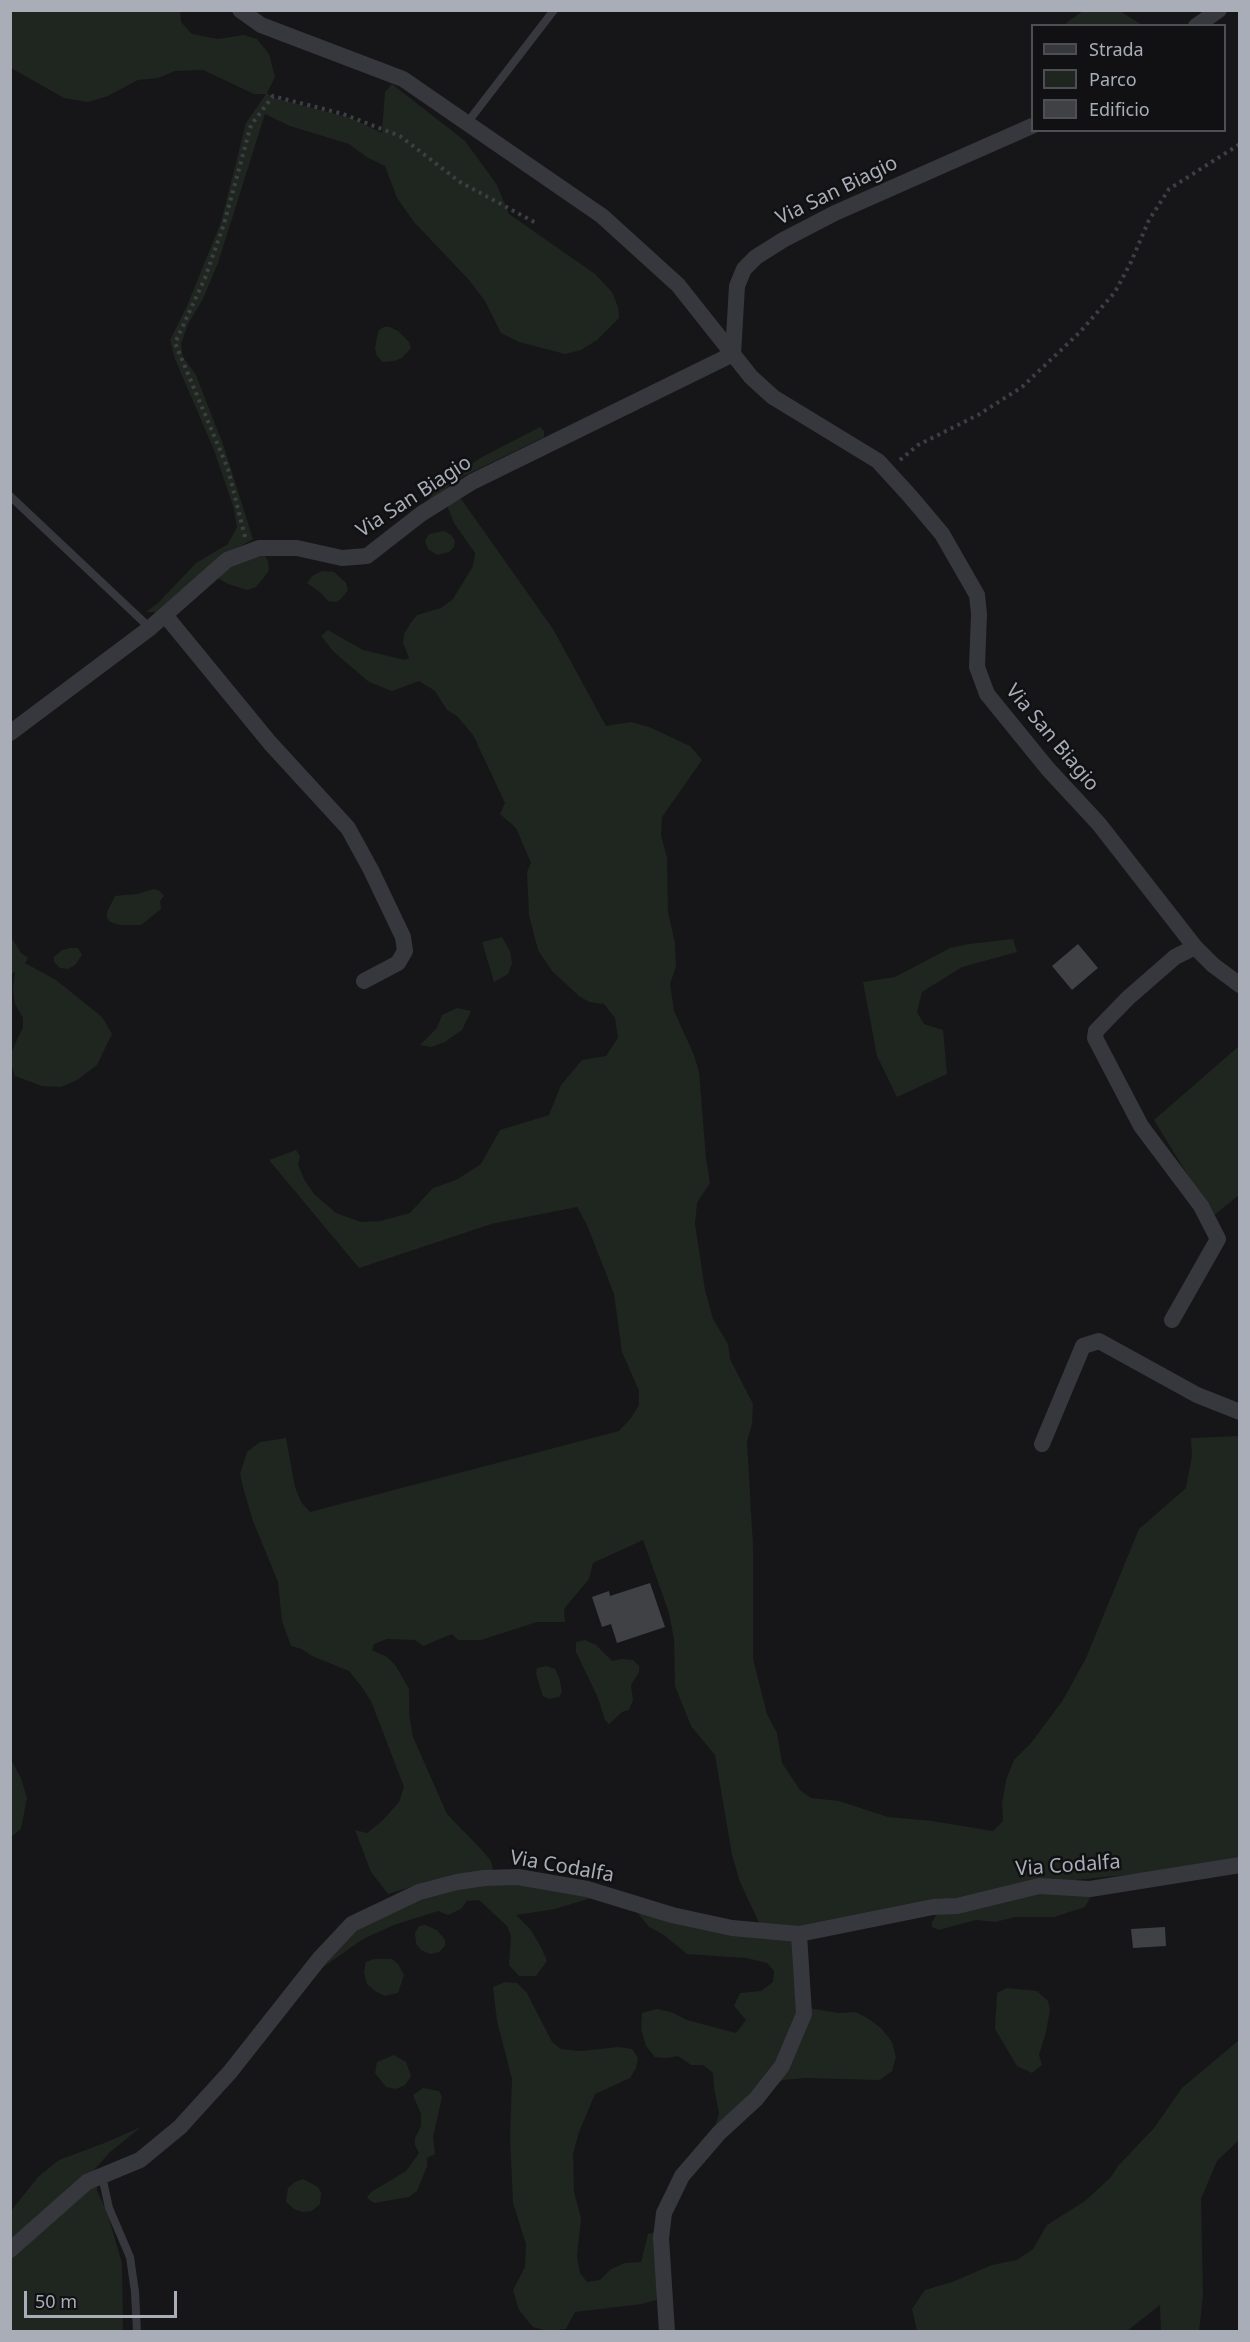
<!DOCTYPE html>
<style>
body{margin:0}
#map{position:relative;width:1250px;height:2342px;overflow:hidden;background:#161618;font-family:"Noto Sans",sans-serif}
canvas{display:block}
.frame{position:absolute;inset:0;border:12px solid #a8adb8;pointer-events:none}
.legend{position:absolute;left:1031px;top:24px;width:195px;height:108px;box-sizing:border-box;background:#111113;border:2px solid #4d4f55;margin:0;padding:8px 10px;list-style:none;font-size:18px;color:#a8adb8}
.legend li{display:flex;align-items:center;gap:12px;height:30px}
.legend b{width:30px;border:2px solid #4d4f55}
.scale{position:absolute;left:24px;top:2291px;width:153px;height:27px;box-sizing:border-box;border:3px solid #a8adb8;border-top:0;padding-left:8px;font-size:18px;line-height:21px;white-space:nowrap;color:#a8adb8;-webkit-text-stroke:4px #111113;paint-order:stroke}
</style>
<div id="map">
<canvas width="1250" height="2342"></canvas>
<div class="frame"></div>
<ul class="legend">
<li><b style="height:8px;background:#37383d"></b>Strada</li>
<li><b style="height:16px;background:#1e261f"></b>Parco</li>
<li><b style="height:16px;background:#404145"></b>Edificio</li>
</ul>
<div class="scale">50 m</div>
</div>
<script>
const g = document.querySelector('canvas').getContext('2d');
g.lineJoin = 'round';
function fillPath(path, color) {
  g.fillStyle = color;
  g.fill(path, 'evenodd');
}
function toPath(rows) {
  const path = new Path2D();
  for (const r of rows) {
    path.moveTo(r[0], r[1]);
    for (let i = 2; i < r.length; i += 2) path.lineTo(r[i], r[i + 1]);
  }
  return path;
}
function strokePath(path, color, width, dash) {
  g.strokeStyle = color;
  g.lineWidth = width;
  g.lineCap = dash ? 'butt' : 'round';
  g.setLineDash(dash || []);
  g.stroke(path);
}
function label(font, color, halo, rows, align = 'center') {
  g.font = font + ' "Noto Sans",sans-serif';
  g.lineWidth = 5;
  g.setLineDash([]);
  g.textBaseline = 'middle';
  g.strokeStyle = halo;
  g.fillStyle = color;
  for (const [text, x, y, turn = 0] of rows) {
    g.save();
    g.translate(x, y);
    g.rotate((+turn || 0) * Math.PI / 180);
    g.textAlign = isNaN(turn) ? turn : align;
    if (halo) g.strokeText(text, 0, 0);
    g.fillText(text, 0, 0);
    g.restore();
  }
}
const green = toPath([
 [10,11,180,11,181,22,192,34,218,39,244,35,257,39,269,54,275,77,267,93,274,98,351,118,382,133,385,92,392,84,465,141,497,185,509,214,595,274,612,292,618,307,619,318,597,340,581,350,565,354,519,342,501,333,485,301,469,280,414,222,397,198,385,166,368,158,349,144,290,126,265,114,218,263,203,299,188,324,181,344,183,357,196,375,224,447,253,539,229,553,160,612,146,612,159,602,196,563,228,544,237,527,234,509,214,450,175,359,170,340,187,306,221,222,246,123,266,94,254,94,203,70,175,71,158,78,138,80,108,96,88,102,64,98,11,68],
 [1120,11,1142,25,1069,26,1066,23,1083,11],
 [384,327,390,327,398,331,409,342,411,348,402,358,394,361,383,362,377,356,375,349,377,337,379,330],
 [540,427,544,431,544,437,462,477,429,501,432,493,447,480,482,457],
 [459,496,553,629,606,726,631,722,649,727,690,746,702,760,662,817,661,835,667,858,668,912,675,943,676,967,670,984,674,1011,694,1055,699,1072,706,1158,710,1183,697,1203,695,1224,705,1290,713,1319,728,1344,730,1359,753,1404,752,1424,747,1441,753,1546,753,1659,767,1714,777,1733,782,1763,800,1790,811,1798,839,1801,888,1817,932,1821,993,1831,1003,1821,1002,1804,1006,1780,1014,1760,1031,1743,1063,1700,1086,1658,1139,1529,1186,1488,1192,1456,1191,1438,1239,1436,1239,1857,1145,1873,1075,1880,822,1928,761,1927,740,1882,732,1855,715,1755,691,1726,675,1686,674,1639,669,1613,643,1540,593,1563,589,1579,564,1609,565,1622,537,1622,481,1640,458,1640,452,1634,423,1646,415,1640,387,1639,374,1644,372,1650,387,1657,396,1666,409,1689,409,1714,413,1737,447,1814,480,1848,491,1861,493,1870,431,1881,388,1894,371,1872,355,1830,367,1833,382,1821,399,1802,404,1787,371,1701,361,1686,349,1671,312,1656,302,1649,291,1646,282,1621,278,1582,253,1521,244,1491,240,1474,247,1452,260,1442,286,1438,295,1487,301,1502,310,1512,619,1431,631,1418,639,1405,639,1391,622,1352,614,1294,587,1225,577,1207,491,1224,359,1268,269,1160,296,1150,300,1156,298,1165,305,1181,315,1195,336,1213,361,1222,380,1221,410,1213,433,1188,456,1180,481,1164,500,1130,549,1115,561,1085,582,1060,606,1056,618,1038,615,1018,604,1004,589,1002,579,996,552,971,538,950,529,915,527,872,531,863,516,828,500,814,505,803,473,735,457,716,447,710,435,691,419,681,392,691,369,682,334,652,321,636,328,630,363,650,405,660,409,658,403,643,404,634,410,624,417,615,441,608,453,599,473,566,475,553,454,523,448,508,447,504],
 [444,531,451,535,455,540,454,547,449,552,437,555,428,549,425,541,429,534],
 [253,555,265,556,268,561,269,571,256,587,247,590,228,584,214,576],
 [322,571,334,572,346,583,348,590,341,599,336,602,328,601,321,593,307,583,312,576],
 [154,889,160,891,164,896,160,901,161,909,141,925,120,925,110,922,107,918,107,912,115,896,137,894],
 [11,937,21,953,28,958,25,963,56,980,102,1017,112,1034,97,1065,77,1080,61,1087,42,1086,15,1076,11,1064,11,1053,23,1027,23,1018,15,1004,13,989,15,972,11,974],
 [502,937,510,951,512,963,508,974,494,982,482,942],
 [1013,939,1017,952,962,967,922,992,917,1012,924,1024,943,1030,947,1074,897,1097,877,1056,863,982,895,977,950,948,969,944],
 [70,948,78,948,82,955,75,965,68,969,60,968,54,962,54,957,62,950],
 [457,1008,471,1011,462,1030,445,1042,431,1047,420,1045,437,1028,442,1015],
 [1239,1046,1239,1195,1213,1216,1154,1120],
 [585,1640,596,1645,612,1661,622,1659,633,1660,639,1666,639,1672,631,1685,633,1700,629,1710,622,1712,609,1724,605,1720,598,1698,576,1652,576,1642],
 [547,1666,555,1669,559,1677,562,1692,559,1697,549,1699,543,1696,540,1687,536,1674,537,1668],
 [10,1758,21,1778,27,1798,21,1829,11,1837],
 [500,1881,594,1897,555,1909,516,1915,530,1929,541,1947,547,1961,536,1976,519,1976,509,1965,511,1936,507,1926,479,1900,467,1901,461,1909,448,1915,438,1911,394,1925,363,1939,322,1968,354,1927,397,1906,458,1886],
 [1031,1892,1092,1894,1085,1907,1054,1917,1015,1917,995,1922,976,1920,939,1930,932,1927,932,1922,937,1914],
 [633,1907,797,1935,808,2008,839,2013,856,2012,869,2019,882,2029,892,2042,896,2057,892,2071,880,2080,806,2078,783,2080,772,2088,705,2156,700,2142,715,2127,719,2113,714,2088,713,2073,703,2065,691,2065,678,2056,667,2058,655,2057,646,2046,641,2029,642,2013,657,2009,671,2012,687,2020,736,2033,746,2020,734,2006,740,1993,761,1991,773,1982,774,1971,767,1963,746,1958,687,1954,664,1935,649,1927],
 [425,1925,437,1930,445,1940,445,1946,439,1952,430,1954,421,1950,416,1944,415,1933,419,1926],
 [374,1959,392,1959,398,1964,404,1975,398,1993,385,1996,375,1991,367,1984,364,1972,366,1962],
 [505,1982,517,1983,527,1993,552,2042,561,2049,580,2051,619,2047,632,2049,638,2058,636,2068,630,2078,595,2094,579,2132,573,2154,574,2192,581,2218,577,2256,580,2273,587,2282,600,2280,611,2269,625,2263,641,2262,648,2234,656,2232,664,2295,656,2300,642,2304,575,2312,566,2329,548,2331,533,2327,519,2310,513,2290,525,2267,526,2244,513,2203,510,2137,512,2079,497,2021,493,1987],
 [1007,1988,1037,1991,1048,2001,1050,2010,1046,2032,1039,2055,1042,2065,1032,2073,1017,2066,995,2029,997,1993],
 [1239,2040,1239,2140,1217,2161,1201,2199,1203,2295,1199,2331,1161,2331,1160,2305,1127,2331,917,2331,912,2309,925,2290,952,2282,992,2265,1017,2260,1033,2249,1047,2225,1085,2201,1111,2177,1118,2166,1154,2128,1182,2088],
 [394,2055,406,2062,411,2076,405,2085,396,2089,386,2087,375,2073,377,2062],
 [423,2088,439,2091,442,2097,433,2137,435,2154,427,2158,427,2166,417,2191,409,2197,374,2203,367,2198,371,2192,406,2171,419,2153,415,2145,415,2138,421,2126,421,2114,413,2095],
 [141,2127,109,2153,95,2169,97,2191,107,2212,122,2263,123,2331,11,2331,11,2211,38,2177,59,2160,107,2142],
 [303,2179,318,2187,321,2193,320,2204,312,2211,303,2212,294,2209,286,2202,288,2188,295,2182]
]);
const building = toPath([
 [1078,944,1098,968,1072,990,1052,966],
 [650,1583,665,1627,617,1643,611,1624,602,1627,592,1597,609,1591,610,1596],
 [1165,1927,1166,1946,1133,1948,1131,1929]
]);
const path = toPath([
 [900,460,918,445,978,415,1022,387,1080,332,1115,292,1131,262,1149,220,1169,189,1240,144],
 [245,537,228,469,175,343,205,278,224,224,251,125,273,96,343,114,400,136,460,182,536,223]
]);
const lane = toPath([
 [467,123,554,10],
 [10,496,150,628],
 [102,2176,109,2208,130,2257,135,2292,137,2332]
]);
const street = toPath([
 [240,10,261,25,403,79,602,216,678,285,751,377,773,397,878,461,910,496,942,534,977,595,979,614,977,667,987,694,1048,769,1099,824,1195,947,1213,965,1240,985],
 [1196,26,1219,10],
 [165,615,270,743,348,828,371,870,403,937,405,951,398,963,364,981],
 [10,733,150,628,227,560,259,548,297,548,342,558,367,556,421,514,472,482,733,354,737,286,744,269,756,257,783,240,835,213,1032,126],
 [1172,1320,1218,1239,1201,1206,1141,1126,1095,1038,1096,1031,1128,998,1175,957,1195,947],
 [1042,1444,1083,1346,1099,1341,1197,1395,1240,1412],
 [10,2250,87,2182,140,2160,180,2127,230,2072,320,1958,352,1924,419,1892,457,1882,484,1878,518,1877,587,1889,672,1915,732,1928,799,1934,933,1907,957,1906,1039,1886,1090,1889,1240,1865],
 [667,2332,661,2238,664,2213,682,2176,719,2133,756,2099,782,2066,804,2014,799,1934]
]);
const streetNames = [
 ["Via San Biagio",837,191,-26],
 ["Via San Biagio",414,497,-33],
 ["Via San Biagio",1052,738,50],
 ["Via Codalfa",1068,1866,-4],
 ["Via Codalfa",562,1867,10]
];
fillPath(green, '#1e261f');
fillPath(building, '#404145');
strokePath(path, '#3d3f44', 4, [3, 4.5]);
strokePath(lane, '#37383d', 8);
strokePath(street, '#37383d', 16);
label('20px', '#a8adb8', '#111113', streetNames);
</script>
